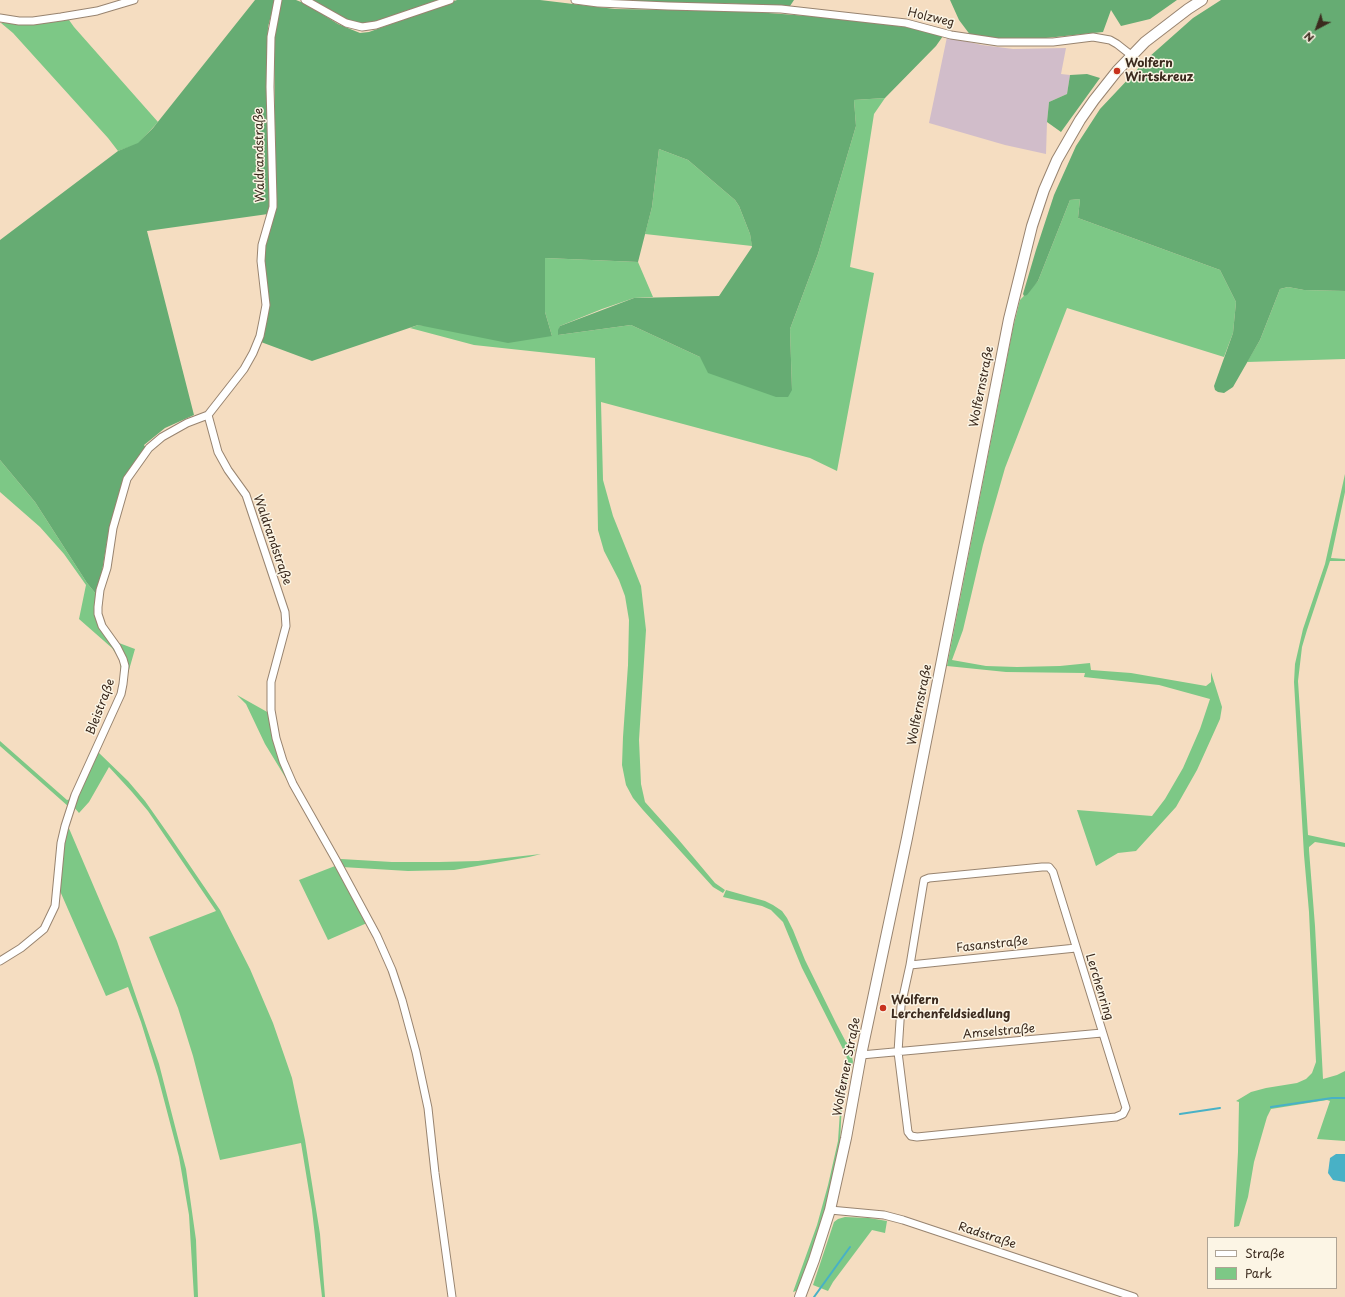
<!DOCTYPE html>
<meta charset="utf-8">
<style>
body{margin:0}
#map{position:relative;width:1345px;height:1297px;overflow:hidden;background:#f5ddc1;font-family:"Playpen Sans",sans-serif}
canvas{display:block}
.legend{position:absolute;left:1207px;top:1237px;width:130px;height:52px;box-sizing:border-box;background:#fcf5e5;border:1px solid #afa495;margin:0;padding:5px 7px;list-style:none;font-size:12px;color:#3b2a1e}
.legend li{display:flex;align-items:center;gap:8px;height:20px}
.legend b{width:20px;border:1px solid #afa495}
.north{position:absolute;left:1297px;top:8px;width:40px;height:40px;-webkit-text-stroke:3px #fcf5e5;paint-order:stroke;rotate:221deg;font-size:11px;font-weight:700;line-height:16px;text-align:center;color:#3b2a1e}
.north::after{content:'';display:block;margin:auto;width:14px;height:18px;background:#3b2a1e;clip-path:polygon(50% 0,100% 100%,50% 72%,0 100%)}
</style>
<div id="map">
<canvas width="1345" height="1297"></canvas>
<ul class="legend">
<li><b style="height:5px;background:#fff"></b>Straße</li>
<li><b style="height:11px;background:#7dc886"></b>Park</li>
</ul>
<div class="north">N</div>
</div>
<script>
const g = document.querySelector('canvas').getContext('2d');
g.lineJoin = 'round';
function fillPath(path, color) {
  g.fillStyle = color;
  g.fill(path, 'evenodd');
}
function toPath(rows) {
  const path = new Path2D();
  for (const r of rows) {
    path.moveTo(r[0], r[1]);
    for (let i = 2; i < r.length; i += 2) path.lineTo(r[i], r[i + 1]);
  }
  return path;
}
function strokePath(path, color, width, dash) {
  g.strokeStyle = color;
  g.lineWidth = width;
  g.lineCap = dash ? 'butt' : 'round';
  g.setLineDash(dash || []);
  g.stroke(path);
}
function label(font, color, halo, rows, align = 'center') {
  g.font = font + ' "Playpen Sans",sans-serif';
  g.lineWidth = 3;
  g.setLineDash([]);
  g.textBaseline = 'middle';
  g.strokeStyle = halo;
  g.fillStyle = color;
  for (const [text, x, y, turn = 0] of rows) {
    g.save();
    g.translate(x, y);
    g.rotate((+turn || 0) * Math.PI / 180);
    g.textAlign = isNaN(turn) ? turn : align;
    if (halo) g.strokeText(text, 0, 0);
    g.fillText(text, 0, 0);
    g.restore();
  }
}
const industrial = toPath([
 [947,37,982,45,1013,49,1066,48,1061,74,1070,75,1067,94,1049,102,1047,122,1046,154,1005,145,929,123]
]);
const green = toPath([
 [69,20,74,27,158,122,138,144,118,151,108,138,13,33,1,23],
 [885,98,874,114,850,267,874,273,837,471,810,458,601,402,603,480,613,516,641,586,646,630,639,740,641,784,645,802,678,839,715,883,725,890,723,893,713,887,643,810,633,798,626,785,622,765,623,737,628,665,629,620,625,596,619,580,604,551,598,530,595,358,474,345,410,328,418,325,552,336,545,312,545,258,638,262,653,297,634,298,602,309,560,326,558,335,631,325,700,357,792,390,790,329,818,254,856,126,854,100],
 [659,149,688,160,735,200,739,206,750,234,752,246,645,234,652,207],
 [1080,199,1078,218,1220,270,1236,302,1233,333,1224,357,1067,308,1005,468,983,545,963,630,952,660,986,666,1017,667,1060,666,1090,663,1091,670,1131,673,1206,686,1211,682,1211,672,1222,707,1220,719,1197,770,1176,807,1136,851,1118,853,1096,866,1077,810,1152,816,1165,799,1183,768,1200,729,1210,699,1159,685,1084,677,1085,673,1006,672,947,666,1013,328,1020,300,1038,281,1070,200],
 [1288,287,1304,290,1345,291,1345,359,1247,362,1260,340,1280,289],
 [0,460,35,502,87,583,96,594,95,608,123,664,121,675,120,660,112,648,79,619,86,585,64,554,40,527,0,492],
 [1345,474,1345,492,1331,558,1345,559,1345,561,1330,561,1307,630,1302,647,1298,681,1308,835,1345,843,1345,847,1315,842,1309,847,1309,850,1315,926,1323,1079,1337,1075,1345,1071,1345,1141,1317,1139,1330,1101,1327,1100,1271,1109,1267,1117,1254,1162,1248,1197,1239,1226,1234,1227,1238,1152,1239,1102,1236,1101,1251,1092,1266,1088,1297,1083,1306,1079,1312,1073,1316,1062,1309,912,1304,855,1294,682,1295,664,1303,629,1325,564],
 [112,638,119,643,135,649,127,677],
 [237,695,269,713,290,785,265,744,246,704],
 [0,741,67,800,71,799,69,807,0,746],
 [98,752,128,781,145,801,171,838,220,910,250,969,273,1023,292,1078,305,1140,320,1234,325,1297,322,1297,312,1210,301,1143,220,1160,193,1056,178,1008,149,937,216,911,148,811,132,792,109,767,89,802,79,813,73,806],
 [68,826,117,941,159,1064,186,1169,196,1240,198,1297,194,1297,189,1215,179,1157,158,1077,141,1022,128,987,106,996,60,891,62,852],
 [541,854,529,857,454,870,408,871,342,867,340,860,341,859,392,862,439,862,478,861],
 [335,866,367,923,328,940,299,880],
 [726,890,765,901,773,905,782,911,787,918,793,930,805,960,836,1023,846,1042,855,1050,852,1057,853,1062,845,1086,842,1100,840,1144,823,1217,799,1287,796,1291,793,1292,817,1225,828,1185,838,1141,841,1096,849,1067,846,1055,802,968,783,922,771,910,762,906,723,897],
 [845,1217,869,1218,887,1221,885,1233,872,1230,833,1282,828,1291,813,1285,834,1222,838,1219]
]);
const forest = toPath([
 [255,0,275,0,268,27,267,63,270,198,268,214,147,231,194,415,165,428,144,445,146,448,128,471,122,484,107,541,102,572,96,594,87,583,35,502,0,460,0,240,118,151,138,143,153,128],
 [282,0,296,0,306,4,338,24,360,33,369,32,457,0,540,0,615,9,742,11,835,18,921,29,943,36,936,46,885,98,854,100,856,126,818,254,790,329,792,390,788,397,776,397,708,373,700,357,631,325,558,335,558,330,560,326,634,298,719,296,752,247,750,234,739,206,735,200,688,160,659,149,652,207,638,262,545,258,545,312,552,336,508,343,418,325,312,361,261,342,264,278,264,245,276,200,274,37,278,11],
 [310,0,438,0,379,21,363,25,352,22,327,11],
 [607,0,794,0,790,6,715,3,668,3],
 [950,0,1177,0,1150,19,1121,26,1111,10,1103,32,1027,40,1003,39,971,36,959,20],
 [1221,0,1345,0,1345,291,1304,290,1288,287,1280,289,1260,340,1233,387,1224,393,1218,392,1215,390,1214,386,1233,333,1236,302,1220,270,1078,218,1080,199,1070,200,1038,281,1027,295,1024,296,1023,294,1036,250,1054,195,1076,146,1100,109,1149,57,1193,18],
 [1087,74,1100,78,1061,132,1047,122,1049,102,1067,94,1070,75]
]);
const water = toPath([
 [1336,1154,1345,1154,1345,1182,1333,1180,1328,1173,1330,1158]
]);
const stream = toPath([
 [1271,1107,1332,1098,1345,1098],
 [1180,1114,1220,1108],
 [814,1297,850,1247]
]);
const street = toPath([
 [278,0,271,37,270,87,273,200,273,207,262,245,261,261,266,305,263,321,260,336,253,353,244,369,208,415,218,452,228,470,246,495,285,612,286,626,271,682,271,710,276,738,283,761,293,784,336,860,377,936,392,970,402,1000,416,1052,428,1108,435,1173,452,1297],
 [305,0,346,23,362,27,376,25,450,0],
 [575,0,598,3,668,6,781,9,906,23,951,35,998,42,1053,42,1093,37,1110,40,1117,44,1131,55],
 [0,18,19,21,33,21,61,17,97,11,134,0],
 [1042,867,1049,867,1053,872,1126,1108,1123,1114,1116,1117,917,1137,911,1136,908,1132,898,1052,901,1006,910,965,924,880,929,878,1042,867],
 [0,961,21,948,44,929,55,906,61,843,65,826,75,795,121,694,123,684,125,666,123,659,117,647,102,626,98,614,98,607,100,590,107,568,113,528,127,479,149,448,162,437,187,423,208,415],
 [910,965,1076,948],
 [861,1055,1102,1033],
 [830,1210,884,1215,903,1220,1134,1297]
]);
const secondary = toPath([
 [800,1297,814,1260,830,1210,846,1138,861,1055,907,838,1009,319,1032,226,1044,190,1057,160,1080,120,1094,100,1117,71,1145,42,1188,9,1202,0]
]);
const markers = [
 [1117,71,4,"#c8321e"],
 [883,1008,4,"#c8321e"]
];
const streetNames = [
 ["Holzweg",931,18,13],
 ["Waldrandstraße",260,155,-91],
 ["Wolfernstraße",982,387,-79],
 ["Waldrandstraße",272,540,71],
 ["Wolfernstraße",920,705,-79],
 ["Bleistraße",101,707,-69],
 ["Fasanstraße",992,945,-6],
 ["Lerchenring",1099,987,73],
 ["Amselstraße",999,1032,-5],
 ["Wolferner Straße",847,1067,-79],
 ["Radstraße",987,1236,18]
];
const poiNames = [
 ["Wolfern",1125,64],
 ["Wirtskreuz",1125,78],
 ["Wolfern",891,1001],
 ["Lerchenfeldsiedlung",891,1015]
];
fillPath(industrial, '#d1bdca');
fillPath(green, '#7dc886');
fillPath(forest, '#66ac73');
fillPath(water, '#48b1c6');
strokePath(stream, '#48b1c6', 2);
strokePath(street, '#988470', 9);
strokePath(secondary, '#988470', 12);
strokePath(street, '#fff', 7);
strokePath(secondary, '#fff', 10);
for (const [x, y, r, color] of markers) {
  const dot = new Path2D();
  dot.arc(x, y, r, 0, 2 * Math.PI);
  g.fillStyle = color;
  g.fill(dot);
  strokePath(dot, '#fcf5e5', 1.5);
}
label('12px', '#3b2a1e', '#fcf5e5', streetNames);
label('bold 12px', '#3b2a1e', '#fcf5e5', poiNames, 'left');
</script>
